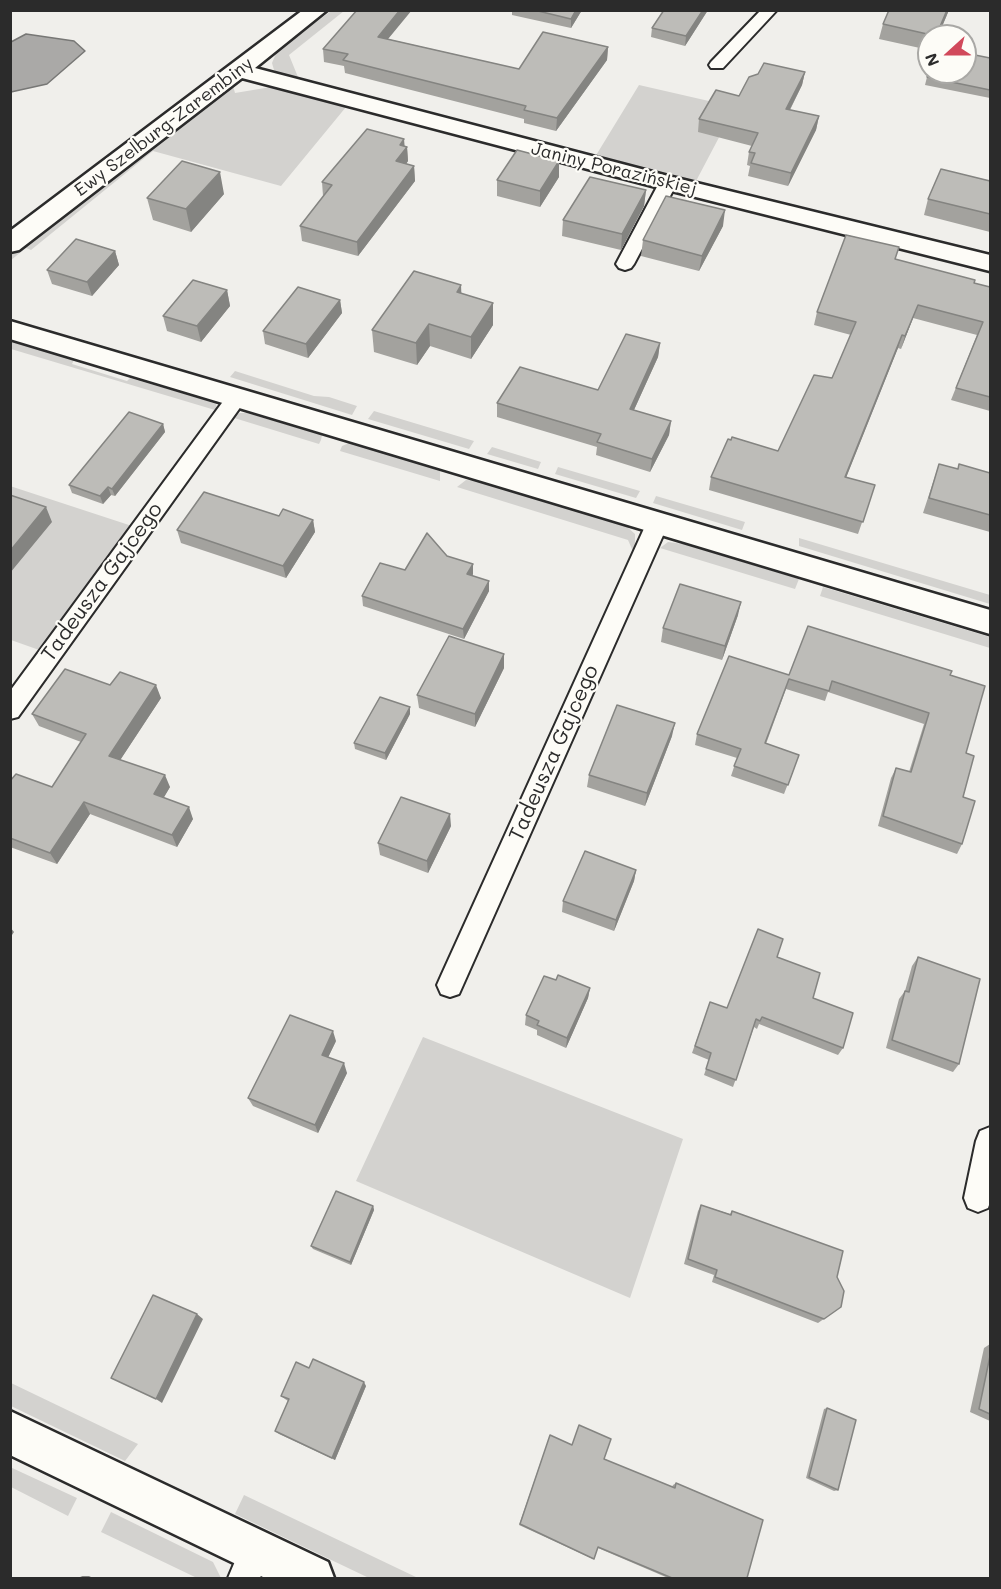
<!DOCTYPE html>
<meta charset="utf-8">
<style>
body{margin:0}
#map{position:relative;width:1001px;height:1589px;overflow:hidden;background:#f0efeb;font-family:Mali,sans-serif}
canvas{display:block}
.frame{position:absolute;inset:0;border:12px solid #2b2b2b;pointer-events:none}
.north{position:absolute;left:917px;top:24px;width:60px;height:60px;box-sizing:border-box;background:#fdfcf7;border:2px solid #a9a8a5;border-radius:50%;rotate:249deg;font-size:16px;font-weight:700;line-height:24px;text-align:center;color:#2b2b2b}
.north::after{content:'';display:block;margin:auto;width:21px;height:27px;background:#d1495b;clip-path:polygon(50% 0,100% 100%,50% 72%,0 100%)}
</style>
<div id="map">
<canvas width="1001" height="1589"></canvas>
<div class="frame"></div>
<div class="north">N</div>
</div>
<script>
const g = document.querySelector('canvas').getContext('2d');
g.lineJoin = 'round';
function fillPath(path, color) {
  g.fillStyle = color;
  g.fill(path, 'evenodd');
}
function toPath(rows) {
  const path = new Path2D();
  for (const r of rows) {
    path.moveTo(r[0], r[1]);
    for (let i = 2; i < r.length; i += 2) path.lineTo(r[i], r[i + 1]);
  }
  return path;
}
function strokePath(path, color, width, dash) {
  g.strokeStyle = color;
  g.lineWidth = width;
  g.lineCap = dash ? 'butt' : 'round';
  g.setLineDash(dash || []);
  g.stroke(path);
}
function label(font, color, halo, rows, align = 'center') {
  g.font = font + ' Mali,sans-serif';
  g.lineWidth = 4.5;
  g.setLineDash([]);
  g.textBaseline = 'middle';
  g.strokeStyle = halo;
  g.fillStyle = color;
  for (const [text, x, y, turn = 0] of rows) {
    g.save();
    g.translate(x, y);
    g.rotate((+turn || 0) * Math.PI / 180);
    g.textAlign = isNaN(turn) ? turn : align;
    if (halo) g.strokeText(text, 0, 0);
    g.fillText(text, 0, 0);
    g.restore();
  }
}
const green = toPath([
 [331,11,344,11,289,55,300,82,279,75,274,70,272,63,277,51],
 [639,85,735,107,695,183,595,157],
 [233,86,235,93,271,87,346,107,281,186,153,151,31,250,26,248,11,260,11,255,14,253],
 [12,341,74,360,72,364,127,381,130,378,202,399,216,404,217,408,215,410,11,349],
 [235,371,314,396,329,397,357,406,352,415,230,377],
 [374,411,474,441,469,449,368,419],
 [240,413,247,413,322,435,321,440,319,444,231,417],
 [349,443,440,470,440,481,340,451,342,446],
 [492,447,541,462,538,469,487,454],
 [558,467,640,491,636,498,555,474],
 [466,480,479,481,625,525,635,534,635,556,628,540,457,487],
 [10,486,132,526,42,651,11,640],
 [656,496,745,522,742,530,653,503],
 [799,538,990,595,990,604,799,546],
 [668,542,684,544,799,579,795,589,660,548],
 [823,587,990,637,990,648,820,596],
 [423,1037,683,1139,630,1298,356,1181],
 [10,1383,11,1383,138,1444,125,1461,11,1406],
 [10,1467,77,1498,68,1516,11,1487],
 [244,1495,418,1578,369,1578,235,1514],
 [111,1512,213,1562,221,1578,197,1578,101,1532]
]);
const water = toPath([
 [26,34,74,41,85,51,47,84,11,92,11,42,26,34]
]);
const lane = toPath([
 [761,10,777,10,723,68,711,68,709,65,711,62,761,10],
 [668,178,674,179,677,183,634,264,631,268,625,270,619,268,616,264,659,183,662,179,668,178],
 [237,390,244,392,247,397,244,402,18,717,10,719,10,691,230,392,237,390],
 [658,514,665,516,669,522,459,994,450,997,441,994,437,985,441,976,647,522,651,516,658,514],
 [990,1127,990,1202,988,1208,978,1212,968,1208,964,1198,976,1141,980,1131,990,1127],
 [255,1535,266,1540,271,1551,260,1578,228,1578,244,1540,255,1535]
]);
const street = toPath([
 [303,10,327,10,255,68,668,176,990,255,990,271,660,188,242,78,19,250,10,252,10,231,303,10],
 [10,1411,328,1562,334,1578,265,1578,10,1455,10,1411]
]);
const secondary = toPath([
 [10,321,990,610,990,634,10,339,10,321]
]);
const wall = toPath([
 [512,10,582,10,571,28,512,15],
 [664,10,708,10,685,46,651,37,652,28],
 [889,10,949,10,938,36,929,36,929,50,879,39,883,24],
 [388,39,519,69,608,47,607,60,556,131,524,123,524,119,345,73,344,66,324,62,323,49],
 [990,58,990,98,925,85,927,77],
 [805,72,802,85,790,110,819,116,816,130,788,186,748,176,750,166,747,165,749,152,752,146,698,132,699,119,739,96],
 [405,146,407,147,408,161,406,164,414,166,415,181,358,256,302,241,300,226,323,196,322,182],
 [559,177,540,207,497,196,497,180],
 [990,181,990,232,924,215,928,199],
 [646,190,644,206,621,250,562,236,563,220],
 [224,194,191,232,153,220,147,198],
 [723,226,699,271,641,256,643,240],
 [899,247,895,259,974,283,990,287,990,411,951,400,977,335,913,318,901,349,898,348,846,478,875,485,858,534,709,490,711,477,778,451,832,378,851,335,814,325,817,312],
 [115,251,119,265,92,296,52,284,47,270],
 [227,290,230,306,201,342,167,331,163,316],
 [462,294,493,303,493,325,471,359,430,346,417,365,374,352,372,330],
 [340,300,342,313,308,358,265,344,263,331],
 [660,343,658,357,634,410,671,421,669,435,650,472,596,455,597,447,497,417,497,403,598,390],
 [163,424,165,432,115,496,111,495,103,504,72,493,69,485],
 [939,464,957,469,990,473,990,532,923,513],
 [279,516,313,520,315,532,286,578,181,543,177,530],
 [447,556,473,574,472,576,489,581,489,591,464,639,363,606,362,596,405,570],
 [738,615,722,660,661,642,663,628],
 [504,654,504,668,475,727,419,708,417,695],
 [789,675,950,675,966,753,963,797,962,844,957,854,878,826,891,778,896,768,909,772,924,724,828,692,825,701,786,689,766,744,799,755,784,794,731,776,737,758,695,745,697,734],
 [110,685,161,698,120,760,170,787,163,798,193,819,177,847,90,814,57,864,10,847,10,781,52,787,81,742,39,726,32,714],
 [410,714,386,760,355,749,354,743],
 [672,736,645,806,587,787,589,775],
 [451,826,428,873,380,855,378,843],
 [636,870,634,881,614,931,562,912,563,901],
 [777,957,813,998,843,1048,838,1055,759,1024,757,1029,754,1027,733,1087,704,1075,709,1060,692,1053,710,1002,727,1008],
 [918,957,959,1064,953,1072,886,1048,899,999,905,991,912,966],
 [556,980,590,988,588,998,566,1048,537,1035,537,1030,525,1025,526,1015],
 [336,1041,328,1057,347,1073,318,1133,253,1106,248,1098],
 [701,1205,730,1214,732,1211,837,1277,841,1307,818,1323,712,1282,714,1275,684,1264,698,1211],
 [373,1206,374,1210,351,1265,313,1249,311,1246],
 [990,1344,990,1421,970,1412,984,1348],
 [309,1368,366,1386,335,1460,279,1434,275,1431,288,1401,285,1399,281,1396],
 [827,1408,838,1490,834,1491,806,1478,824,1409],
 [550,1435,604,1459,672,1487,673,1485,676,1483,747,1578,668,1578,598,1548,594,1559,593,1559,519,1525]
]);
const shadedWall = toPath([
 [400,10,412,10,379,50,378,37],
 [576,10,582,10,571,28,571,19],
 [703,10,708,10,685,46,686,36],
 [947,10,949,10,938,36,936,36],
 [608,47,607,60,556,131,557,118],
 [805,72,802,85,783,123,786,109],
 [819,116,816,130,788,186,791,173],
 [404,139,405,150,407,147,408,161,398,176,396,161,400,145],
 [559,161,559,177,540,207,540,191],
 [414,166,415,181,358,256,357,242],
 [220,172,224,194,191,232,186,209],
 [646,190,644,206,621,250,622,234],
 [725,210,723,226,699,271,702,256],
 [115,251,119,265,92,296,87,282],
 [461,285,462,307,457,292],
 [227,290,230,306,201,342,197,326],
 [340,300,342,313,308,358,306,344],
 [493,303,493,325,471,359,471,337],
 [918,305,913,318,901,349,905,336],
 [429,324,430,346,417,365,416,343],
 [902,335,898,348,841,490,845,477],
 [660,343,658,357,628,423,630,409],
 [671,421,669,435,650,472,652,459],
 [163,424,165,432,115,496,112,489],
 [108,487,111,495,103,504,100,496],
 [46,507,52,522,10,573,10,551],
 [313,520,315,532,286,578,283,566],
 [473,564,473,574,468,584,467,574],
 [489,581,489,591,464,639,463,629],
 [741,602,738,615,722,660,725,646],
 [504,654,504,668,475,727,475,714],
 [156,685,161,698,115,768,109,756],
 [410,707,410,714,386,760,385,753],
 [675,723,672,736,645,806,647,793],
 [165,775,170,787,159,806,154,794],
 [84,802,90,814,57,864,50,853],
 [189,807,193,819,177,847,172,835],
 [450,814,451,826,428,873,427,861],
 [636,870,634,881,614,931,616,920],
 [10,927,14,932,10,938],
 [590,988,588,998,566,1048,567,1038],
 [333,1031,336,1041,325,1064,322,1055],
 [344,1063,347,1073,318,1133,315,1125],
 [373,1206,374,1210,351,1265,350,1262],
 [197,1314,203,1319,162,1403,156,1399],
 [364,1382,366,1386,335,1460,332,1458],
 [80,1576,89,1576,93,1578,85,1578]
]);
const building = toPath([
 [357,10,400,10,378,37,519,69,543,32,608,47,557,118,524,110,526,106,343,60,348,54,323,49,357,10],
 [534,10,576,10,571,19,534,10],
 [664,10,703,10,686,36,652,28,664,10],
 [889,10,947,10,936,36,883,24,889,10],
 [965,53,990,58,990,90,927,77,930,72,965,72,965,53],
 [764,63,805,72,786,109,819,116,791,173,751,163,755,153,749,152,758,133,699,119,716,90,739,96,749,77,758,74,764,63],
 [367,129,404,139,400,145,407,147,396,161,414,166,357,242,300,226,332,185,322,182,367,129],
 [517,150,559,161,540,191,497,180,517,150],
 [182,161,220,172,186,209,147,198,182,161],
 [941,169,990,181,990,214,928,199,941,169],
 [590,177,646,190,622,234,563,220,590,177],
 [666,196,725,210,702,256,643,240,666,196],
 [846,235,899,247,895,259,975,280,974,283,990,287,990,397,956,388,983,322,918,305,905,336,902,335,845,477,875,485,863,522,711,477,728,439,731,440,732,437,778,451,814,375,832,378,856,322,817,312,846,235],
 [76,239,115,251,87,282,47,270,76,239],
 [414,271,461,285,457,292,493,303,471,337,429,324,416,343,372,330,414,271],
 [193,280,227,290,197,326,163,316,193,280],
 [298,287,340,300,306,344,263,331,298,287],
 [626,334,660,343,630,409,671,421,652,459,597,442,601,434,497,403,520,367,598,390,626,334],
 [129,412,163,424,112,489,108,487,100,496,69,485,129,412],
 [939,464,958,469,959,464,990,473,990,515,929,498,939,464],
 [204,492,279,516,283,509,313,520,283,566,177,530,204,492],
 [10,495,46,507,10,551,10,495],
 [427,533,447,556,473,564,467,574,489,581,463,629,362,596,380,563,405,570,427,533],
 [680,584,741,602,725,646,663,628,680,584],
 [808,626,952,671,950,675,985,686,966,753,974,756,963,797,975,801,962,844,883,816,896,768,911,772,929,713,832,681,829,691,789,679,765,743,799,755,788,785,734,766,741,749,697,734,729,656,789,675,808,626],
 [449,636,504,654,475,714,417,695,449,636],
 [65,669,110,685,120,672,156,685,109,756,165,775,154,794,189,807,172,835,84,802,50,853,10,838,10,781,16,774,52,787,86,734,32,714,65,669],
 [380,697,410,707,385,753,354,743,380,697],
 [617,705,675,723,647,793,589,775,617,705],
 [401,797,450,814,427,861,378,843,401,797],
 [585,851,636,870,616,920,563,901,585,851],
 [758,929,783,939,777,957,820,973,813,998,853,1013,843,1048,762,1017,760,1021,756,1019,736,1080,706,1069,711,1053,695,1046,710,1002,727,1008,758,929],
 [918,957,980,979,959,1064,892,1040,905,991,909,992,918,957],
 [558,975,590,988,567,1038,537,1025,539,1021,526,1015,544,976,556,980,558,975],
 [290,1015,333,1031,322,1055,344,1063,315,1125,248,1098,290,1015],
 [336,1191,373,1206,350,1262,311,1246,336,1191],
 [701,1205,731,1215,732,1211,843,1251,837,1277,844,1291,841,1307,824,1319,715,1277,717,1270,688,1259,701,1205],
 [153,1295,197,1314,156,1399,111,1378,153,1295],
 [990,1356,990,1414,979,1409,990,1356],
 [313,1359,364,1382,332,1458,275,1431,289,1399,281,1396,296,1362,309,1368,313,1359],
 [827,1408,856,1420,838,1490,809,1477,827,1408],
 [579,1425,611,1439,604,1459,675,1488,676,1483,763,1520,747,1578,672,1578,598,1547,594,1559,520,1524,550,1435,572,1445,579,1425]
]);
const farStreetnames = [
 ["Ewy Szelburg-Zarembiny",164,127,-37],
 ["Janiny Porazińskiej",614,169,14]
];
const streetNames = [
 ["Tadeusza Gajcego",102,582,-54],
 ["Tadeusza Gajcego",554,753,-66]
];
fillPath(green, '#d3d2cf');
fillPath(water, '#aaa9a7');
strokePath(water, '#777775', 1.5);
strokePath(lane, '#2b2b2b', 4);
strokePath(street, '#2b2b2b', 5);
strokePath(secondary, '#2b2b2b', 5);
fillPath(lane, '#fdfcf7');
fillPath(street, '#fdfcf7');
fillPath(secondary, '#fdfcf7');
fillPath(wall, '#a3a29e');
fillPath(shadedWall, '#848481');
fillPath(building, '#bdbcb8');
strokePath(building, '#848481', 1.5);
label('18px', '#2b2b2b', '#fdfcf7', farStreetnames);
label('21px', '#2b2b2b', '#fdfcf7', streetNames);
</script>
